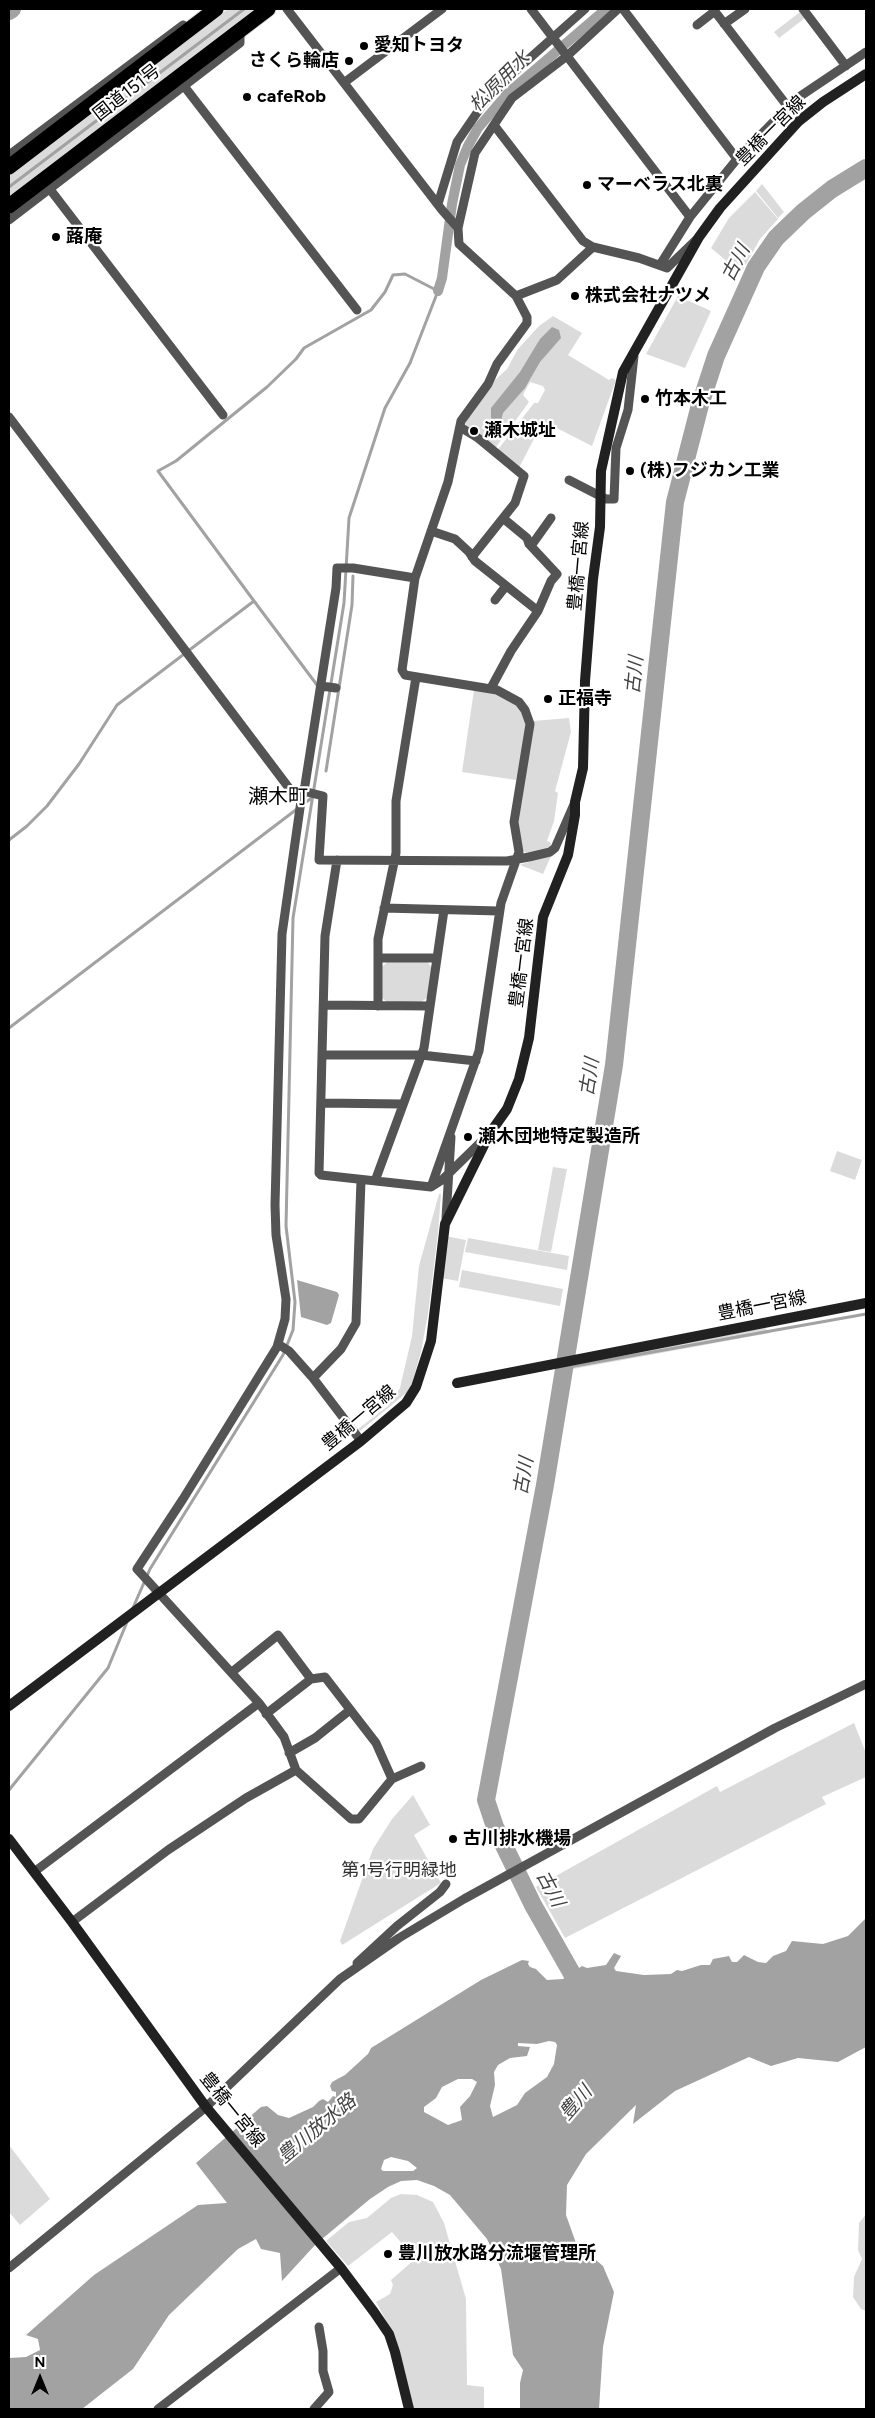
<!DOCTYPE html>
<meta charset="utf-8">
<style>
body{margin:0}
#map{position:relative;width:875px;height:2418px;overflow:hidden;background:#fff;font-family:Figtree,sans-serif}
canvas{display:block}
.frame{position:absolute;inset:0;border:10px solid #000;pointer-events:none}
.north{position:absolute;left:15px;top:2353px;width:50px;height:50px;-webkit-text-stroke:4px #fff;paint-order:stroke;rotate:0deg;font-size:14px;font-weight:700;line-height:20px;text-align:center;color:#000}
.north::after{content:'';display:block;margin:auto;width:18px;height:22px;background:#000;clip-path:polygon(50% 0,100% 100%,50% 72%,0 100%)}
</style>
<div id="map">
<canvas width="875" height="2418"></canvas>
<div class="frame"></div>
<div class="north">N</div>
</div>
<script>
const g = document.querySelector('canvas').getContext('2d');
g.lineJoin = 'round';
function fillPath(path, color) {
  g.fillStyle = color;
  g.fill(path, 'evenodd');
}
function toPath(rows) {
  const path = new Path2D();
  for (const r of rows) {
    path.moveTo(r[0], r[1]);
    for (let i = 2; i < r.length; i += 2) path.lineTo(r[i], r[i + 1]);
  }
  return path;
}
function strokePath(path, color, width, dash) {
  g.strokeStyle = color;
  g.lineWidth = width;
  g.lineCap = dash ? 'butt' : 'round';
  g.setLineDash(dash || []);
  g.stroke(path);
}
function label(font, color, halo, rows, align = 'center') {
  g.font = font + ' Figtree,"Noto Sans JP",sans-serif';
  g.lineWidth = 4.5;
  g.setLineDash([]);
  g.textBaseline = 'middle';
  g.strokeStyle = halo;
  g.fillStyle = color;
  for (const [text, x, y, turn = 0] of rows) {
    g.save();
    g.translate(x, y);
    g.rotate((+turn || 0) * Math.PI / 180);
    g.textAlign = isNaN(turn) ? turn : align;
    if (halo) g.strokeText(text, 0, 0);
    g.fillText(text, 0, 0);
    g.restore();
  }
}
const green = toPath([
 [228,9,258,9,9,198,9,175],
 [800,12,805,18,779,38,774,32],
 [762,184,784,212,778,218,756,191],
 [755,192,778,219,760,239,741,273,711,248,729,218],
 [678,296,711,311,685,368,646,354],
 [553,316,582,333,568,355,609,380,612,378,616,380,592,446,543,421,518,470,496,452,534,403,538,403,545,390,543,386,530,382,523,395,529,402,494,450,465,426,466,422,484,390,507,369,518,349,539,326],
 [474,690,492,692,506,698,520,708,526,723,526,730,516,780,462,772],
 [569,718,571,732,555,791,558,793,554,821,547,841,551,843,550,847,526,853,523,850,518,826,533,721],
 [551,856,543,874,520,865,522,864],
 [388,961,427,961,432,968,428,997,421,1002,387,1002,381,997,382,967],
 [837,1151,862,1160,855,1180,830,1171],
 [553,1167,567,1169,551,1252,538,1250],
 [439,1194,441,1194,438,1233,428,1314,421,1352,410,1390,360,1431,358,1429,388,1406,400,1388,412,1336,419,1266],
 [445,1236,466,1240,458,1281,441,1278],
 [468,1238,569,1256,567,1270,465,1252],
 [462,1270,563,1289,560,1306,459,1287],
 [765,1328,770,1333,573,1369,575,1363],
 [854,1723,866,1753,866,1777,822,1797,826,1804,565,1938,536,1887,717,1786,720,1792],
 [413,1795,430,1825,414,1835,441,1883,342,1945,340,1941,373,1849,392,1819],
 [9,2145,50,2199,20,2225,9,2212],
 [401,2194,417,2195,433,2202,444,2223,466,2299,467,2385,484,2387,484,2409,413,2409,396,2339,376,2302,390,2294,393,2285,391,2280,415,2259,392,2232,348,2266,326,2241,349,2222,367,2218,391,2198],
 [866,2214,866,2311,861,2309,853,2297,854,2277,862,2259,858,2250,859,2223]
]);
const water = toPath([
 [552,327,559,330,561,338,540,362,525,388,503,413,502,417,503,434,498,438,491,430,491,408,520,372,540,339],
 [297,1280,337,1292,339,1295,331,1323,327,1325,301,1317],
 [866,1918,866,2047,838,2062,798,2058,771,2066,749,2057,675,2091,633,2124,636,2105,586,2154,567,2185,566,2215,576,2243,603,2266,614,2292,603,2347,599,2409,520,2409,520,2383,523,2370,513,2355,501,2269,487,2239,450,2195,434,2186,417,2180,401,2181,388,2187,370,2199,316,2244,282,2281,280,2253,261,2249,256,2239,238,2249,169,2315,133,2369,82,2409,9,2409,9,2358,26,2357,40,2350,38,2339,26,2335,94,2275,198,2205,227,2203,196,2163,261,2107,267,2106,278,2115,289,2118,313,2107,319,2101,323,2099,328,2102,333,2096,336,2097,336,2092,332,2091,330,2086,332,2082,345,2075,368,2054,371,2048,481,1980,522,1960,529,1961,528,1964,530,1967,536,1969,547,1980,563,1979,582,1966,587,1968,606,1965,614,1953,621,1956,614,1968,616,1971,644,1975,671,1974,677,1970,682,1971,701,1965,710,1965,713,1959,729,1956,732,1962,737,1962,744,1955,758,1962,766,1963,773,1956,786,1951,792,1941,823,1944,848,1936],
 [549,2041,555,2042,557,2045,554,2064,547,2077,525,2093,517,2105,493,2117,490,2106,495,2085,494,2072,498,2065,510,2058,527,2056,530,2047,518,2046,518,2043,537,2044],
 [458,2079,472,2079,477,2082,470,2096,460,2107,462,2120,448,2125,424,2112,424,2107,436,2098,442,2087],
 [391,2157,408,2161,417,2168,413,2171,383,2171,381,2169,384,2160]
]);
const stream = toPath([
 [9,187,244,9],
 [254,601,317,685],
 [326,771,352,605,353,576],
 [302,805,313,797],
 [9,840,27,826,47,806,79,764,117,705,254,601,158,471,176,461,267,387,296,359,304,348,371,310,385,292,393,275,405,274,438,291,410,363,385,408,349,518,344,603,293,918,286,1226,295,1302,293,1330,283,1355,150,1569,132,1610],
 [9,1028,297,809],
 [563,1368,866,1314],
 [9,1790,108,1668,127,1622]
]);
const canal = toPath([
 [438,291,442,278,452,204,460,165,468,146,478,128,508,93,606,9]
]);
const river = toPath([
 [9,11,12,9],
 [583,1993,533,1905,495,1827,486,1800,545,1485,614,1065,675,502,700,405,716,356,756,267,776,238,803,212,832,189,866,168]
]);
const street = toPath([
 [287,9,442,210,458,228],
 [531,9,690,217],
 [623,9,737,159],
 [713,9,788,107],
 [803,9,846,66],
 [724,24,745,9],
 [697,25,715,11],
 [345,82,442,9],
 [184,86,357,310],
 [494,125,583,241,593,247],
 [9,155,183,25],
 [49,188,223,415],
 [438,204,457,142,483,104,512,74,585,9],
 [9,220,240,43,240,30],
 [660,265,690,217,737,159,796,99,866,52],
 [516,296,557,280,593,247,639,258,667,268,697,239],
 [9,417,292,792,301,801],
 [460,427,478,438,524,476,515,503,472,557],
 [569,480,606,499,614,499,616,448,628,410,634,356],
 [504,519,527,538,529,544,557,574,551,581,538,611],
 [431,531,455,539,469,552,475,561,538,611,511,651,491,688],
 [531,546,551,518],
 [415,578,353,568,337,568,336,588,305,785,301,801,282,934,275,1205,276,1235,286,1299,285,1319,277,1347,183,1499,137,1569,259,1703,284,1737,296,1770,351,1819,359,1819,392,1779,421,1766],
 [495,600,506,586],
 [321,686,336,688],
 [303,791,323,796,319,860,507,861,529,857,550,852,555,848,575,802],
 [337,860,325,936,319,1173,321,1175,431,1187,442,1180,488,1135],
 [384,908,499,911],
 [378,958,437,958],
 [324,1005,430,1006],
 [378,1006,378,939,396,853,396,801,416,677],
 [322,1055,421,1055,476,1061],
 [321,1103,403,1104],
 [375,1181,424,1048,444,910],
 [431,1187,479,1051,501,903,519,852,514,822,530,724,525,710,519,702,497,690,405,675,402,670,415,578,448,482,461,421,488,384,497,364,527,323,527,317,516,296,459,244,458,228,475,153,512,98,567,56,618,9],
 [446,1218,451,1137],
 [278,1344,289,1351,313,1378,361,1441],
 [313,1378,341,1349,356,1323,361,1180],
 [232,1672,278,1635,311,1679],
 [266,1714,311,1679,325,1677,376,1743,392,1779],
 [289,1753,315,1738,350,1710],
 [34,1872,259,1703],
 [72,1922,168,1850,246,1798,296,1770],
 [357,1963,397,1926,440,1892,446,1884],
 [9,2268,206,2107,340,1979,399,1938,464,1899,775,1728,866,1684],
 [158,2409,341,2268],
 [314,2409,329,2392,323,2371,323,2351,319,2327]
]);
const secondary = toPath([
 [457,1383,866,1303],
 [9,1706,361,1441,406,1403,416,1387,431,1341,445,1224,490,1133,507,1109,519,1079,529,1038,543,917,568,855,575,815,575,802,583,768,585,681,593,579,600,527,601,471,623,372,699,237,720,208,799,121,823,102,866,74],
 [9,1839,72,1922,206,2107,341,2268,374,2312,389,2334,395,2352,409,2409]
]);
const highway = toPath([
 [9,167,216,9],
 [9,206,268,9]
]);
const markers = [
 [364,46,5,"#000"],
 [349,61,5,"#000"],
 [247,97,5,"#000"],
 [587,185,5,"#000"],
 [56,237,5,"#000"],
 [575,296,5,"#000"],
 [645,399,5,"#000"],
 [474,431,5,"#000"],
 [630,471,5,"#000"],
 [548,699,5,"#000"],
 [468,1137,5,"#000"],
 [453,1839,5,"#000"],
 [388,2254,5,"#000"]
];
const poiNames = [
 ["愛知トヨタ",374,46],
 ["さくら輪店",339,61,"right"],
 ["cafeRob",257,97],
 ["マーベラス北裏",597,185],
 ["蕗庵",66,237],
 ["株式会社ナツメ",585,296],
 ["竹本木工",655,399],
 ["瀬木城址",484,431],
 ["(株)フジカン工業",640,471],
 ["正福寺",558,699],
 ["瀬木団地特定製造所",478,1137],
 ["古川排水機場",463,1839],
 ["豊川放水路分流堰管理所",398,2254]
];
const streetNames = [
 ["国道151号",127,93,-38],
 ["豊橋一宮線",771,131,-45],
 ["豊橋一宮線",579,566,-85],
 ["豊橋一宮線",522,963,-83],
 ["豊橋一宮線",762,1306,-11],
 ["豊橋一宮線",359,1418,-40],
 ["豊橋一宮線",232,2110,51]
];
const parkNames = [
 ["第1号行明緑地",399,1871]
];
const waterNames = [
 ["松原用水",500,82,-45],
 ["古川",736,263,-62],
 ["古川",635,675,-84],
 ["古川",590,1077,-81],
 ["古川",524,1476,-80],
 ["古川",550,1889,62],
 ["豊川",576,2103,-49],
 ["豊川放水路",317,2129,-40]
];
const quarterNames = [
 ["瀬木町",278,797]
];
fillPath(green, '#dbdbdb');
fillPath(water, '#a2a2a2');
strokePath(stream, '#a2a2a2', 3);
strokePath(canal, '#a2a2a2', 10);
strokePath(river, '#a2a2a2', 18);
strokePath(highway, '#dbdbdb', 17);
strokePath(street, '#545454', 9);
strokePath(secondary, '#212121', 10);
strokePath(highway, '#000', 15);
for (const [x, y, r, color] of markers) {
  const dot = new Path2D();
  dot.arc(x, y, r, 0, 2 * Math.PI);
  g.fillStyle = color;
  g.fill(dot);
  strokePath(dot, '#fff', 2);
}
label('bold 18px', '#000', '#fff', poiNames, 'left');
label('18px', '#000', '#fff', streetNames);
label('18px', '#323232', '#fff', parkNames);
label('italic 19px', '#434343', '#fff', waterNames);
label('20px', '#000', '#fff', quarterNames);
</script>
